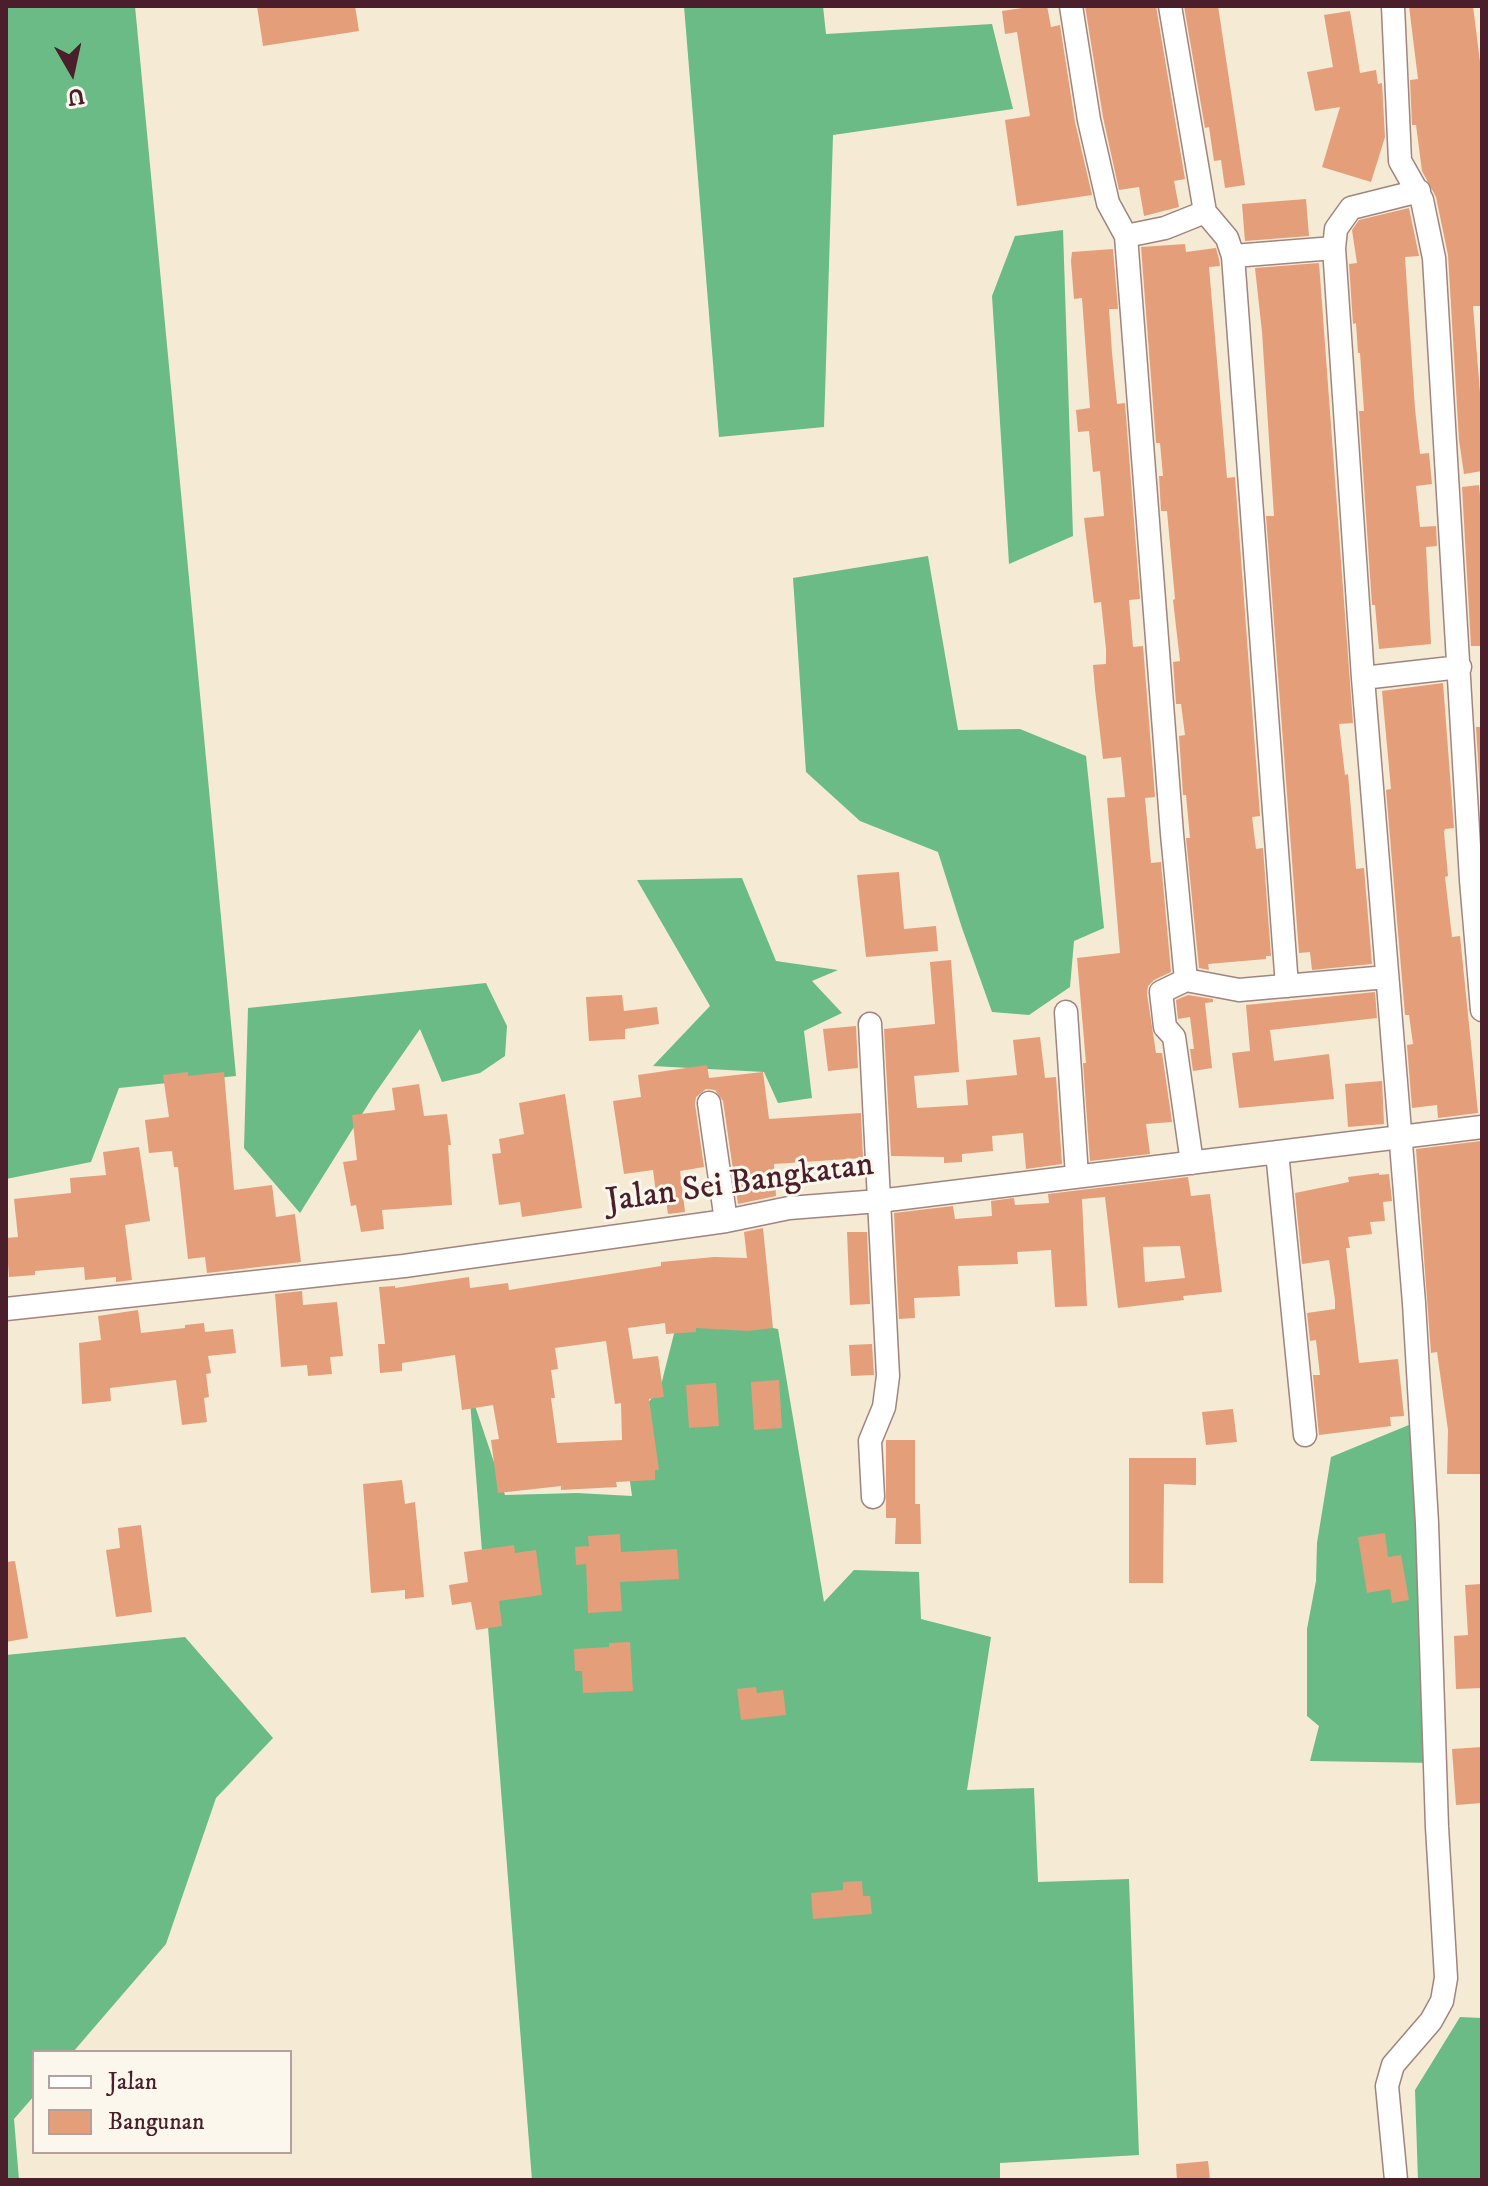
<!DOCTYPE html>
<style>
body{margin:0}
#map{position:relative;width:1488px;height:2186px;overflow:hidden;background:#f5ead3;font-family:"IM FELL DW Pica",serif}
canvas{display:block}
.frame{position:absolute;inset:0;border:8px solid #4a1f2b;pointer-events:none}
.legend{position:absolute;left:32px;top:2050px;width:260px;height:104px;box-sizing:border-box;background:#fbf7ec;border:2px solid #b4a19f;margin:0;padding:10px 14px;list-style:none;font-size:24px;color:#4a1f2b}
.legend li{display:flex;align-items:center;gap:16px;height:40px}
.legend b{width:40px;border:2px solid #b4a19f}
.north{position:absolute;left:32px;top:32px;width:80px;height:80px;-webkit-text-stroke:6px #fbf7ec;paint-order:stroke;rotate:171deg;font-size:22px;font-weight:700;line-height:32px;text-align:center;color:#4a1f2b}
.north::after{content:'';display:block;margin:auto;width:28px;height:36px;background:#4a1f2b;clip-path:polygon(50% 0,100% 100%,50% 72%,0 100%)}
</style>
<div id="map">
<canvas width="1488" height="2186"></canvas>
<div class="frame"></div>
<ul class="legend">
<li><b style="height:10px;background:#fff"></b>Jalan</li>
<li><b style="height:22px;background:#e49e7a"></b>Bangunan</li>
</ul>
<div class="north">U</div>
</div>
<script>
const g = document.querySelector('canvas').getContext('2d');
g.lineJoin = 'round';
function fillPath(path, color) {
  g.fillStyle = color;
  g.fill(path, 'evenodd');
}
function toPath(rows) {
  const path = new Path2D();
  for (const r of rows) {
    path.moveTo(r[0], r[1]);
    for (let i = 2; i < r.length; i += 2) path.lineTo(r[i], r[i + 1]);
  }
  return path;
}
function strokePath(path, color, width, dash) {
  g.strokeStyle = color;
  g.lineWidth = width;
  g.lineCap = dash ? 'butt' : 'round';
  g.setLineDash(dash || []);
  g.stroke(path);
}
function label(font, color, halo, rows, align = 'center') {
  g.font = font + ' "IM FELL DW Pica",serif';
  g.lineWidth = 6;
  g.setLineDash([]);
  g.textBaseline = 'middle';
  g.strokeStyle = halo;
  g.fillStyle = color;
  for (const [text, x, y, turn = 0] of rows) {
    g.save();
    g.translate(x, y);
    g.rotate((+turn || 0) * Math.PI / 180);
    g.textAlign = isNaN(turn) ? turn : align;
    if (halo) g.strokeText(text, 0, 0);
    g.fillText(text, 0, 0);
    g.restore();
  }
}
const forest = toPath([
 [6,6,135,6,236,1076,119,1088,91,1162,6,1179],
 [684,6,823,6,826,34,992,24,1013,109,833,135,824,427,719,437],
 [1063,230,1073,536,1009,564,992,296,1015,236],
 [928,556,958,730,1020,729,1086,756,1104,928,1074,941,1070,987,1029,1015,992,1012,962,928,938,852,860,821,806,772,793,578],
 [742,878,776,961,838,970,812,981,842,1013,804,1031,812,1098,778,1103,764,1072,653,1066,710,1006,637,880],
 [486,983,507,1026,505,1056,480,1073,442,1082,420,1029,374,1095,300,1213,244,1148,248,1008],
 [724,1319,778,1329,824,1602,854,1570,919,1572,921,1619,991,1637,967,1790,1034,1788,1038,1882,1129,1879,1139,2155,1000,2163,1000,2180,532,2180,469,1388,505,1495,577,1493,632,1496,623,1431,660,1389,676,1326],
 [1421,1420,1436,1763,1310,1761,1319,1726,1307,1716,1307,1629,1316,1581,1317,1543,1331,1457],
 [185,1637,273,1738,216,1798,166,1944,73,2052,34,2052,34,2096,14,2119,19,2180,6,2180,6,1655],
 [1460,2017,1482,2018,1482,2180,1418,2180,1415,2090]
]);
const building = toPath([
 [257,6,355,6,359,31,263,46],
 [1036,6,1047,6,1051,27,1060,25,1075,122,1092,195,1017,206,1005,120,1030,116,1017,32,1005,34,1002,11],
 [1085,6,1156,6,1185,179,1174,181,1179,207,1144,216,1139,187,1119,190,1103,117],
 [1184,6,1218,6,1245,185,1225,188,1221,160,1214,161,1209,127,1205,128],
 [1409,6,1473,6,1480,62,1482,306,1473,306,1480,393,1482,393,1482,471,1464,474,1459,440,1448,255,1436,197,1422,171,1416,125,1412,125,1410,80,1418,79],
 [1350,11,1360,73,1376,70,1378,84,1382,83,1385,137,1371,182,1322,167,1340,107,1315,111,1307,72,1333,67,1324,15],
 [1306,199,1309,236,1245,241,1242,204],
 [1409,208,1419,256,1405,257,1415,409,1420,454,1429,453,1432,484,1416,486,1420,527,1436,526,1437,546,1426,547,1431,644,1379,649,1375,605,1372,605,1359,411,1364,411,1360,353,1358,353,1356,323,1353,324,1349,264,1357,263,1352,230,1359,220],
 [1185,244,1186,252,1216,248,1219,259,1220,266,1209,267,1227,478,1235,477,1260,816,1252,817,1256,849,1263,848,1271,956,1266,956,1266,959,1208,964,1209,970,1199,968,1186,838,1190,838,1186,795,1183,795,1179,736,1185,735,1181,704,1176,704,1173,662,1180,661,1173,600,1175,599,1167,511,1161,511,1159,476,1163,476,1160,443,1156,443,1141,247],
 [1113,249,1118,309,1109,309,1112,353,1117,404,1125,403,1140,599,1129,600,1133,647,1143,646,1155,797,1145,798,1151,863,1161,862,1171,972,1154,980,1148,986,1147,994,1156,1053,1162,1053,1172,1122,1146,1124,1150,1154,1090,1161,1083,1063,1086,1063,1077,958,1120,953,1107,798,1125,797,1121,757,1103,759,1095,689,1093,665,1106,664,1106,649,1101,602,1094,603,1084,518,1104,516,1100,471,1093,472,1089,431,1078,432,1076,410,1090,408,1082,298,1074,299,1071,261,1072,252],
 [1319,263,1353,723,1339,724,1345,775,1348,774,1356,869,1364,868,1372,964,1312,970,1310,952,1299,953,1266,516,1274,516,1262,332,1255,268],
 [1479,485,1482,516,1482,646,1471,646,1462,487],
 [1443,683,1454,828,1445,829,1444,832,1448,876,1445,877,1452,937,1460,936,1478,1113,1438,1118,1437,1105,1412,1108,1407,1045,1413,1044,1409,1015,1405,1015,1386,790,1391,789,1382,691],
 [1476,727,1482,727,1482,825],
 [899,872,904,929,936,926,938,951,866,957,857,875],
 [951,960,959,1072,914,1076,917,1108,968,1105,966,1080,1017,1075,1013,1040,1040,1037,1045,1078,1056,1077,1062,1164,1026,1169,1023,1133,992,1136,993,1151,962,1154,962,1162,944,1163,944,1157,891,1156,884,1029,935,1024,930,962],
 [1375,992,1377,1018,1270,1030,1274,1061,1329,1054,1334,1099,1239,1108,1232,1053,1250,1051,1246,1005],
 [622,995,624,1011,657,1007,659,1024,625,1029,625,1039,589,1041,586,997],
 [1188,995,1213,999,1213,1002,1205,1003,1212,1068,1193,1071,1190,1049,1194,1049,1190,1017,1178,1019,1176,1000],
 [856,1026,858,1068,828,1071,823,1029],
 [707,1065,709,1078,763,1072,769,1119,861,1113,863,1158,774,1164,776,1196,738,1204,723,1101,715,1090,706,1089,696,1097,695,1104,704,1167,680,1171,685,1212,668,1214,666,1200,657,1201,653,1170,624,1174,613,1101,641,1097,638,1075],
 [188,1072,188,1076,224,1072,234,1190,272,1185,276,1217,295,1214,301,1262,207,1273,205,1257,188,1259,178,1167,174,1167,172,1151,149,1153,145,1120,169,1117,163,1075],
 [1382,1081,1384,1124,1348,1127,1345,1084],
 [419,1084,424,1116,447,1114,451,1145,448,1145,452,1205,382,1210,384,1229,361,1232,356,1205,351,1206,343,1162,357,1160,352,1115,395,1110,392,1088],
 [565,1094,582,1208,522,1217,520,1202,499,1205,492,1154,501,1153,499,1139,524,1134,519,1103],
 [1481,1141,1482,1474,1447,1474,1448,1430,1437,1352,1431,1353,1416,1149],
 [139,1147,150,1221,125,1225,132,1280,116,1282,116,1277,85,1280,84,1267,35,1271,35,1275,9,1277,6,1238,18,1237,14,1199,71,1193,70,1178,106,1175,103,1152],
 [1379,1173,1379,1175,1389,1174,1392,1201,1383,1202,1385,1221,1370,1222,1372,1234,1348,1237,1350,1248,1346,1248,1359,1363,1398,1359,1404,1416,1390,1417,1391,1426,1319,1435,1313,1375,1320,1375,1316,1340,1310,1341,1307,1313,1335,1309,1335,1300,1329,1260,1302,1264,1295,1193,1349,1182,1348,1177],
 [1188,1177,1191,1196,1210,1194,1222,1292,1183,1296,1184,1300,1118,1308,1105,1197,1082,1199,1087,1306,1055,1307,1051,1250,1017,1252,1018,1264,958,1266,960,1296,914,1298,915,1318,899,1319,894,1213,953,1206,955,1219,992,1216,991,1201,1014,1198,1015,1205,1049,1203,1048,1194],
 [1180,1246,1185,1278,1145,1282,1143,1247],
 [763,1228,773,1328,748,1331,696,1328,696,1332,666,1334,665,1323,628,1328,633,1359,658,1356,664,1397,649,1399,659,1470,655,1470,655,1480,616,1482,617,1487,561,1490,561,1486,498,1493,491,1440,499,1439,493,1405,462,1410,455,1355,402,1363,402,1371,380,1373,378,1344,385,1344,379,1287,395,1286,395,1288,469,1277,470,1288,508,1283,509,1290,661,1266,661,1262,714,1257,747,1258,744,1232],
 [606,1341,615,1404,621,1403,622,1440,557,1443,551,1398,555,1398,551,1370,558,1369,555,1348],
 [847,1232,867,1232,870,1304,850,1305],
 [302,1291,303,1305,337,1302,343,1356,330,1357,332,1374,308,1376,307,1365,281,1367,275,1294],
 [138,1310,141,1333,185,1328,185,1325,204,1323,205,1332,233,1329,236,1353,208,1356,211,1373,206,1374,209,1397,204,1398,207,1422,182,1425,176,1380,110,1388,111,1401,82,1404,79,1343,101,1340,98,1316],
 [872,1344,874,1375,851,1376,849,1345],
 [779,1380,782,1428,754,1430,751,1382],
 [716,1383,719,1426,689,1428,686,1385],
 [1233,1409,1237,1442,1206,1445,1202,1412],
 [886,1440,915,1440,915,1504,920,1504,921,1544,895,1544,896,1518,886,1518],
 [1129,1458,1196,1458,1196,1485,1164,1484,1163,1583,1129,1583],
 [402,1480,405,1504,415,1502,424,1597,405,1599,405,1590,371,1593,363,1484],
 [141,1525,152,1612,116,1617,106,1550,120,1548,118,1528],
 [1385,1533,1388,1557,1401,1555,1409,1600,1392,1603,1390,1589,1367,1593,1358,1537],
 [620,1534,621,1552,677,1549,679,1579,620,1582,622,1611,588,1613,586,1564,576,1565,575,1547,589,1546,588,1536],
 [514,1545,515,1553,536,1550,542,1595,499,1601,502,1626,476,1630,471,1602,452,1605,449,1585,468,1582,464,1552],
 [15,1561,28,1638,6,1642,6,1562],
 [1482,1584,1482,1688,1456,1689,1454,1636,1468,1635,1465,1585],
 [630,1642,633,1691,583,1693,582,1671,575,1671,574,1649,609,1647,609,1643],
 [756,1687,757,1693,783,1690,786,1715,741,1720,737,1689],
 [1482,1747,1482,1803,1456,1805,1452,1749],
 [862,1881,863,1896,870,1896,872,1914,813,1919,811,1893,843,1890,843,1882],
 [1208,2161,1210,2180,1177,2180,1176,2164]
]);
const street = toPath([
 [1071,6,1089,120,1108,203,1126,236,1172,834,1186,980,1239,990,1387,977],
 [1170,6,1205,212,1227,238,1233,256,1287,986],
 [1393,6,1400,161,1422,200,1434,258,1471,880,1482,1010],
 [1126,236,1165,228,1205,212],
 [1334,248,1336,229,1351,208,1419,191],
 [1233,256,1334,248,1363,678,1414,1303,1427,1523,1437,1827,1446,1978,1442,2001,1431,2021,1393,2065,1387,2086,1396,2180],
 [1363,678,1460,667],
 [1186,980,1161,992,1165,1027,1174,1037,1192,1163],
 [1066,1012,1077,1176],
 [870,1024,888,1376,884,1407,870,1441,873,1497],
 [709,1103,726,1221],
 [1277,1152,1305,1435],
 [6,1309,404,1266,726,1221,789,1208,879,1201,1482,1127]
]);
const streetNames = [
 ["Jalan Sei Bangkatan",740,1185,-8]
];
fillPath(forest, '#6abb86');
fillPath(building, '#e49e7a');
strokePath(street, '#a0847f', 25);
strokePath(street, '#fff', 22);
label('34px', '#4a1f2b', '#fbf7ec', streetNames);
</script>
